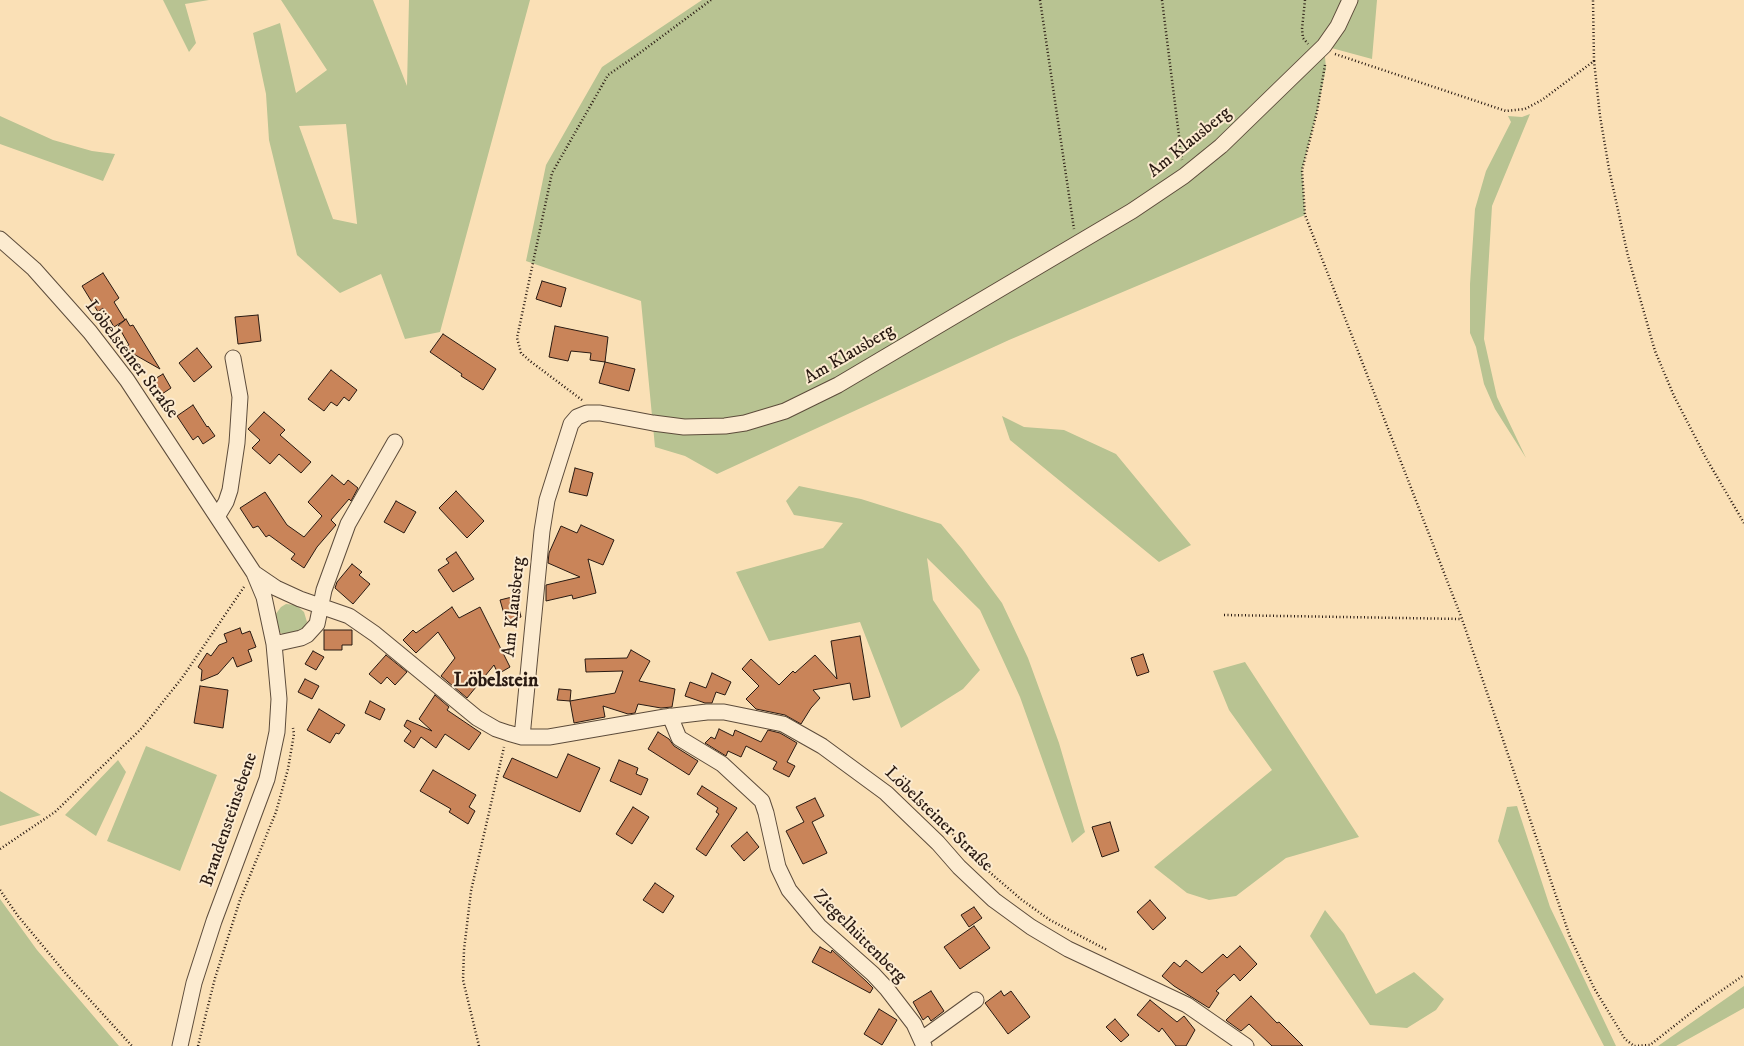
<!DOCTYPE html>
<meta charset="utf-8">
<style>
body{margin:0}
canvas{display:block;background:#fae0b6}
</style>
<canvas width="1744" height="1046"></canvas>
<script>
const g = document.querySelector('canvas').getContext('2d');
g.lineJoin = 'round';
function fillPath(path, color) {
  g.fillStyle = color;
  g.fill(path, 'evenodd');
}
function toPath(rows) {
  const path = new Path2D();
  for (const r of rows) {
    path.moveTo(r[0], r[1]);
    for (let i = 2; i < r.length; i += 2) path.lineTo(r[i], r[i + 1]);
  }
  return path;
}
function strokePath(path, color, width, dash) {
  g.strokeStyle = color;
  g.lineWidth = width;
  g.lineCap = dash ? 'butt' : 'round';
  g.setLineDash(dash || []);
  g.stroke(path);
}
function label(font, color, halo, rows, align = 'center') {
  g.font = font + ' "IM FELL DW Pica",serif';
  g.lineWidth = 4;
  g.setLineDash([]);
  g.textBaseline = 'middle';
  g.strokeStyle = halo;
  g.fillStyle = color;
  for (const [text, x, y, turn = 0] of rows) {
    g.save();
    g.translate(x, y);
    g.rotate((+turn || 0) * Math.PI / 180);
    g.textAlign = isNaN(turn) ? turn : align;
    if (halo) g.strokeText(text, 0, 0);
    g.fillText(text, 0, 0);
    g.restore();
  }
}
const green = toPath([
 [163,0,209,0,185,4,196,43,189,52],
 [281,0,373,0,407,86,409,0,530,0,440,332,405,339,381,274,340,293,297,255,269,140,266,94,253,33,280,23,296,93,327,70],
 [346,124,357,223,357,224,333,219,299,126],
 [702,0,1377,0,1372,59,1324,46,1326,68,1317,112,1302,170,1305,215,1009,340,717,474,685,456,655,447,641,301,526,261,546,165,602,67],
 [1530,114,1492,206,1484,339,1497,397,1526,458,1495,409,1484,384,1476,347,1470,333,1470,284,1475,209,1486,171,1511,122,1508,116,1522,117],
 [0,116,53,140,92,151,115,154,103,181,0,144],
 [1002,416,1024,427,1064,430,1116,454,1191,545,1159,562,1010,440],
 [799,486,861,499,941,524,962,549,1002,603,1028,658,1059,743,1085,832,1072,843,1020,697,980,610,927,558,933,600,980,670,963,689,901,728,860,622,769,641,736,572,823,548,843,523,794,515,786,501],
 [286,604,296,605,304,612,307,622,303,631,285,636,277,630,275,615,281,607],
 [1245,662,1359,837,1286,858,1236,896,1209,900,1187,893,1154,867,1272,770,1229,710,1213,671],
 [146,746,217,775,180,871,107,841],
 [118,760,126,772,96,836,65,815],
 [0,791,41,815,0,826],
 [1517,806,1550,907,1616,1046,1604,1046,1498,841,1507,807],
 [0,899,37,950,119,1046,0,1046],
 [1325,910,1344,934,1376,994,1414,972,1444,999,1436,1010,1407,1028,1370,1025,1310,936],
 [1744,986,1744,1008,1676,1046,1658,1046]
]);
const building = toPath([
 [103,273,119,298,114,302,125,320,114,327,103,308,98,312,82,286,103,273],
 [542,281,566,288,561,307,536,299,542,281],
 [258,315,261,341,238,344,235,317,258,315],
 [126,319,130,326,133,325,160,369,130,352,126,346,129,345,118,326,126,319],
 [555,326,608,337,605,362,590,360,591,353,571,351,568,361,549,357,555,326],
 [443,334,496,369,483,390,461,376,462,374,430,352,443,334],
 [197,348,212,367,194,382,179,363,197,348],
 [605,362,635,369,629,391,599,383,605,362],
 [331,370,357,390,349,401,344,397,337,406,331,402,324,411,308,399,331,370],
 [163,374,171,388,162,394,153,380,163,374],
 [193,405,207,427,208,426,215,436,203,444,198,436,193,440,177,416,193,405],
 [264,412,285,430,280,435,311,462,301,473,279,454,270,464,252,448,260,440,248,429,264,412],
 [575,468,593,473,587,496,569,492,575,468],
 [332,475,344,485,348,480,358,488,351,501,349,499,331,520,336,525,317,547,304,568,291,559,295,554,269,535,266,537,258,526,253,528,240,508,265,492,287,525,304,537,322,516,308,502,332,475],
 [456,491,484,521,467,538,439,508,456,491],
 [396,501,416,512,404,533,384,522,396,501],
 [581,525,614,540,603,565,588,559,596,593,573,599,572,595,546,601,546,585,580,577,548,563,549,553,561,526,577,533,581,525],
 [456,552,474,579,453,592,438,570,449,563,446,559,456,552],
 [352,564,362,572,359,575,370,584,353,604,335,588,337,582,352,564],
 [516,596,521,617,506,621,500,600,516,596],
 [452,607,459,618,480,607,510,667,498,674,494,665,467,698,441,676,455,658,438,632,416,653,403,640,413,630,416,633,452,607],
 [240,628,242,634,250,631,256,647,248,650,252,661,237,667,233,657,218,674,201,681,202,670,198,667,207,653,211,656,219,645,227,642,224,634,240,628],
 [324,630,352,630,352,645,342,645,342,650,324,650,324,630],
 [860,636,870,697,853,700,850,683,813,690,820,698,811,708,801,724,785,715,756,709,746,699,759,686,742,669,751,659,779,685,793,671,795,673,815,655,837,679,831,641,860,636],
 [631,650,650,661,639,681,675,689,672,707,661,708,638,704,635,713,628,714,603,706,605,717,574,723,570,701,615,693,623,671,586,672,585,659,627,658,631,650],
 [313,651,324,657,316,670,305,664,313,651],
 [1143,654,1149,672,1137,676,1131,658,1143,654],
 [386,655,407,672,395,685,387,677,381,684,369,674,386,655],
 [712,673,731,682,725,695,716,692,712,703,705,703,685,696,690,682,706,688,712,673],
 [305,679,319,686,312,699,298,692,305,679],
 [200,686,228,690,223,728,194,723,200,686],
 [559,689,571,690,570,701,557,700,559,689],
 [435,695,449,707,447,710,481,733,469,750,445,734,436,748,421,737,414,748,404,741,411,731,404,726,407,720,432,731,419,719,435,695],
 [370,701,385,709,380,720,365,713,370,701],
 [319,709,345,725,339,734,336,733,330,743,307,730,319,709],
 [719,729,733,736,735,730,761,742,768,730,780,733,792,740,797,743,787,762,795,766,789,777,773,769,777,762,746,746,741,757,728,751,726,756,705,743,711,737,715,739,719,729],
 [658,732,669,739,674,746,698,761,689,775,648,749,658,732],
 [568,754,600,768,580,812,503,777,512,758,557,778,568,754],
 [619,760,638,768,636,774,648,779,641,795,610,781,619,760],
 [433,770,476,795,469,807,475,811,468,824,449,812,451,809,420,791,433,770],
 [702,786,737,808,706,856,696,849,719,814,716,812,718,808,697,794,702,786],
 [815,798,824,816,812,822,827,853,803,864,786,831,804,822,796,807,815,798],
 [633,807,649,817,632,844,616,834,633,807],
 [1110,822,1119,851,1102,857,1092,827,1110,822],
 [747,832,759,847,744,861,731,846,747,832],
 [655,883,674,896,663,913,643,900,655,883],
 [1150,900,1166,918,1153,930,1137,912,1150,900],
 [974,907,982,918,969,927,961,915,974,907],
 [974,926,990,948,960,969,944,947,974,926],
 [1240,946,1257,964,1240,981,1234,974,1216,991,1219,993,1209,1008,1174,986,1162,976,1174,962,1180,967,1186,960,1202,973,1223,954,1227,958,1240,946],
 [820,947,831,953,832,950,866,981,873,988,870,993,812,962,820,947],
 [931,991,944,1011,931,1021,928,1016,923,1020,913,1002,931,991],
 [1001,991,1004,996,1011,991,1030,1017,1008,1034,985,1003,1001,991],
 [1251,996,1277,1023,1279,1022,1303,1046,1272,1046,1249,1024,1241,1031,1227,1021,1226,1020,1251,996],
 [1150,1000,1177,1022,1184,1016,1195,1030,1186,1046,1176,1046,1162,1028,1159,1032,1137,1015,1150,1000],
 [879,1009,897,1020,882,1045,864,1034,879,1009],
 [1115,1019,1129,1035,1121,1042,1106,1027,1115,1019]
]);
const path = toPath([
 [1040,0,1074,229],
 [1162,0,1182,160],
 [1305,0,1302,29,1303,38,1308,44],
 [1335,54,1506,111,1525,109,1542,100,1594,61,1593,0],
 [1594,61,1600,116,1609,169,1628,256,1655,351,1674,396,1706,458,1744,523],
 [1325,65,1317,112,1302,170,1305,215,1462,619,1570,937,1594,988,1625,1039,1634,1046,1650,1045,1701,1005,1744,975],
 [582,400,530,361,521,353,517,338,552,173,608,75,637,55,711,0],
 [1224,615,1462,619],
 [901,787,929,809,987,870,1022,900,1050,920,1107,950],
 [0,849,55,812,142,728,182,678,244,587],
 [0,890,18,916,67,975,132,1046],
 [198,1046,215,978,240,900,276,812,288,769,294,734,293,728],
 [479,1046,463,980,464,950,471,891,504,747]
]);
const minor = toPath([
 [0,239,34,269,90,332,127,380,254,573,276,588,300,599,349,616,375,634,477,718,496,729,508,733,522,737,549,737,665,717,707,712,724,712,783,724,822,746,886,793,938,843,959,867,994,900,1031,927,1068,949,1187,1005,1246,1046],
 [217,517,226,502,230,490,237,443,240,397,233,358],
 [274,644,301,638,307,635,317,624,324,590,348,524,395,442],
 [670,716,679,738,722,764,762,801,766,813,778,867,789,890,819,926,873,974,887,989,914,1024,924,1046],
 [522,737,542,531,547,500,571,424,577,417,587,413,600,413,653,423,684,427,725,426,745,423,785,411,838,385,1132,211,1184,176,1221,146,1324,46,1338,26,1350,0],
 [922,1039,976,1000],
 [180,1046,194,983,214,921,267,779,277,732,279,699,274,644,264,597,254,573]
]);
const streetNames = [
 ["Am Klausberg",1190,143,-39],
 ["Am Klausberg",850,355,-30],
 ["Löbelsteiner Straße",131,360,53],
 ["Am Klausberg",515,607,-84],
 ["Brandensteinsebene",230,820,-71],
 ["Löbelsteiner Straße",938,820,44],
 ["Ziegelhüttenberg",859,937,45]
];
const quarterNames = [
 ["Löbelstein",496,682]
];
fillPath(green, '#b8c392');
fillPath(building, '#c98459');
strokePath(building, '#291a12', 1);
strokePath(minor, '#5d4c3b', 17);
strokePath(path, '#291a12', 2.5, [1, 2.5]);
strokePath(minor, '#fcebd0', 15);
label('18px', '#291a12', '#fcebd0', streetNames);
label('bold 20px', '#291a12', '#fcebd0', quarterNames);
</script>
